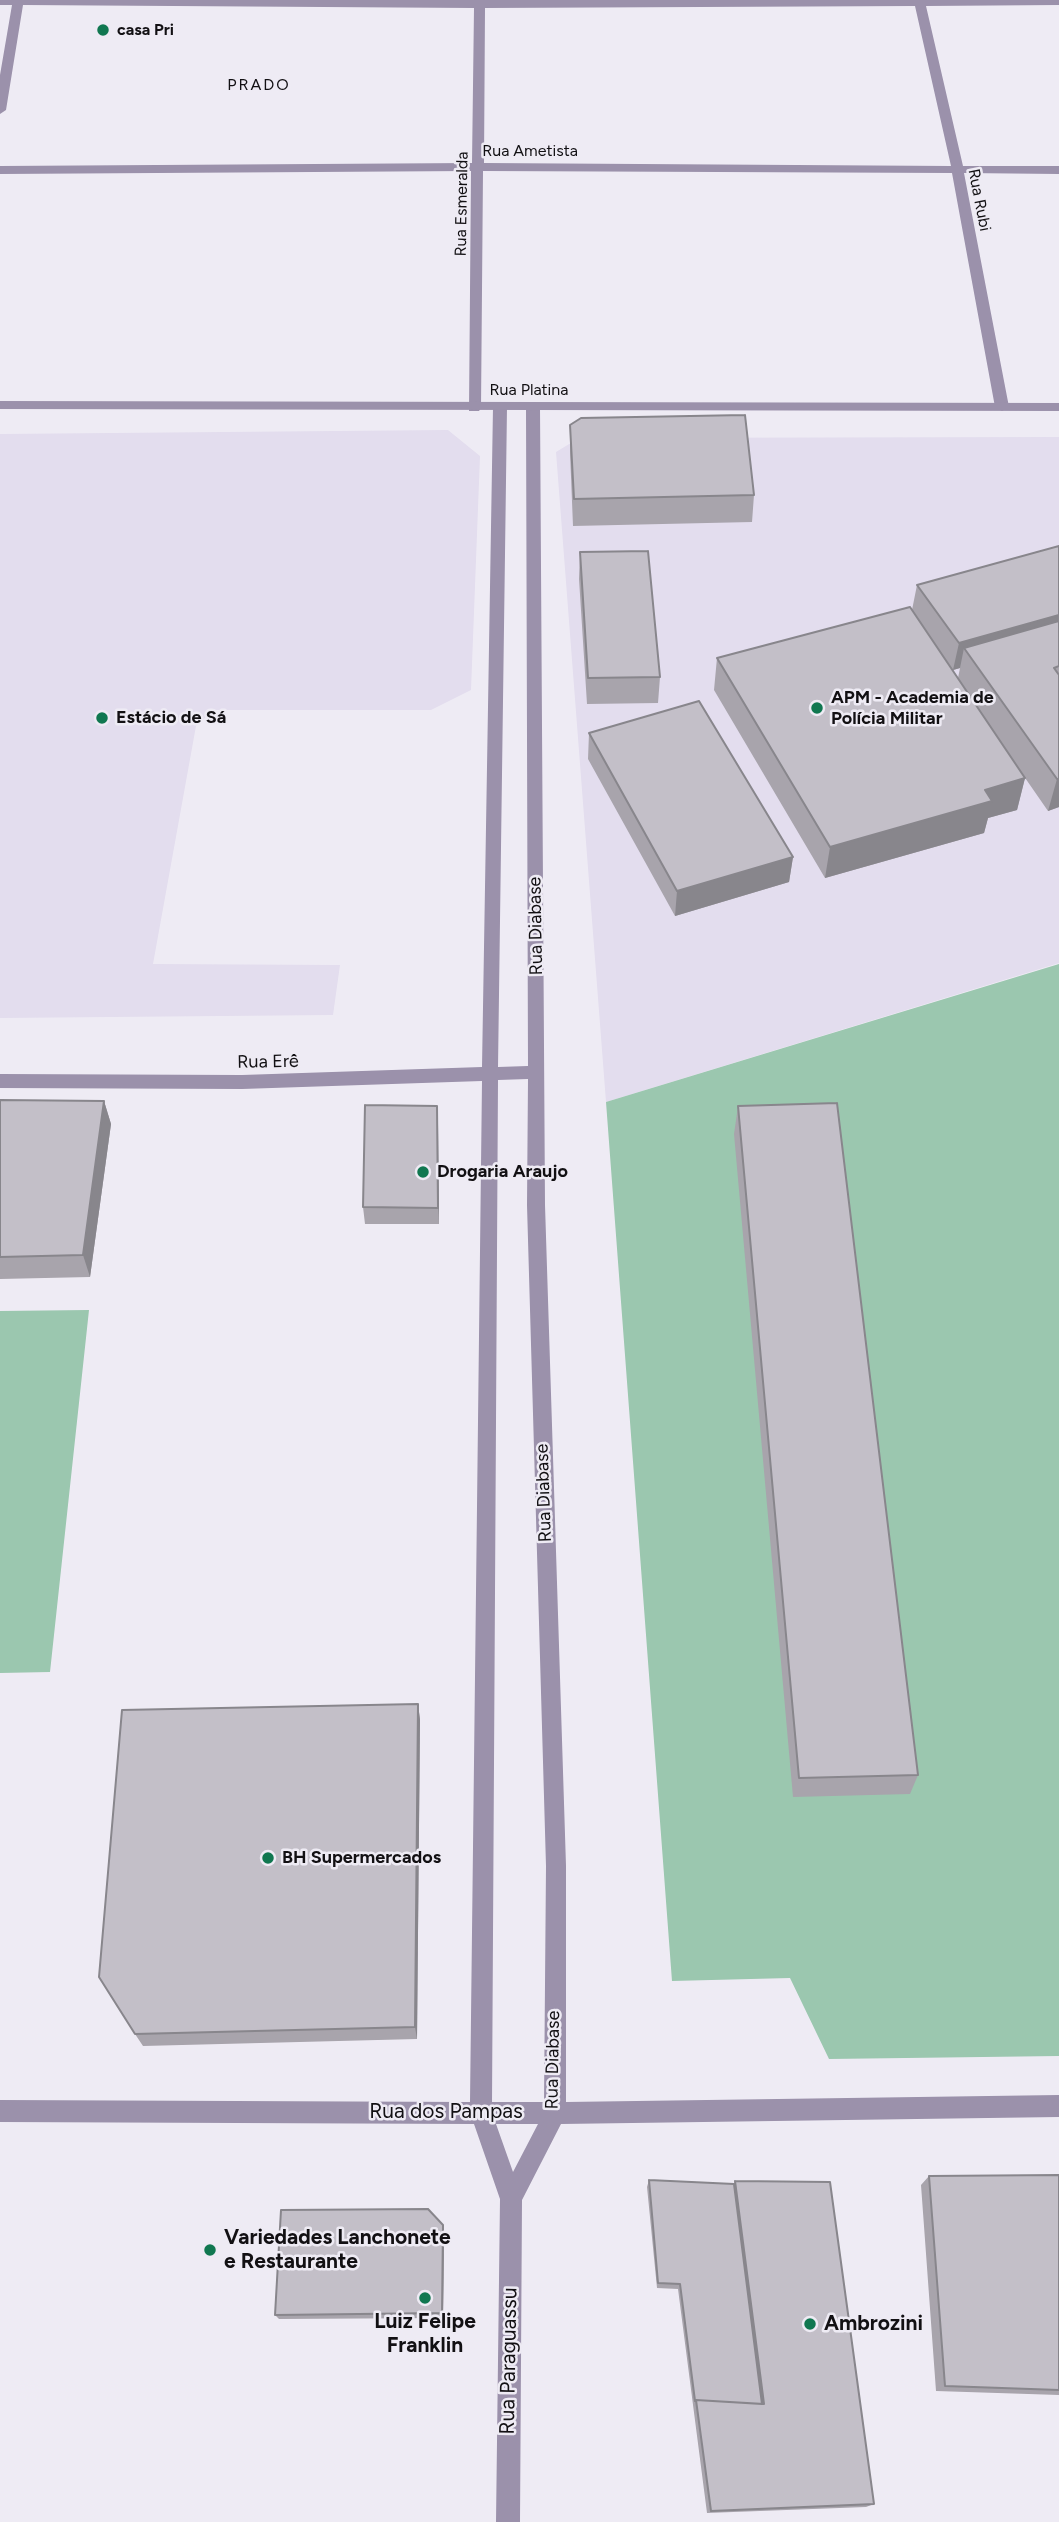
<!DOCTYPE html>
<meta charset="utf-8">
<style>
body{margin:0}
canvas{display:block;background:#eeebf4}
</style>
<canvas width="1059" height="2522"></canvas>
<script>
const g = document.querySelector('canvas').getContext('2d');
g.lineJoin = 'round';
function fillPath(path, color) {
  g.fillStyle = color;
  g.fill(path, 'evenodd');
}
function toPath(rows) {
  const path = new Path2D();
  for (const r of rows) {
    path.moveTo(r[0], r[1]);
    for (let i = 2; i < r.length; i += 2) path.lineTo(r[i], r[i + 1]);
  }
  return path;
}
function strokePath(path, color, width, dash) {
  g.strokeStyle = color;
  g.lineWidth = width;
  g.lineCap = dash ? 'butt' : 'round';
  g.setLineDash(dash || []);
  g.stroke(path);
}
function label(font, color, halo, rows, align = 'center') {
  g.font = font + ' Figtree,sans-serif';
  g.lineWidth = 5;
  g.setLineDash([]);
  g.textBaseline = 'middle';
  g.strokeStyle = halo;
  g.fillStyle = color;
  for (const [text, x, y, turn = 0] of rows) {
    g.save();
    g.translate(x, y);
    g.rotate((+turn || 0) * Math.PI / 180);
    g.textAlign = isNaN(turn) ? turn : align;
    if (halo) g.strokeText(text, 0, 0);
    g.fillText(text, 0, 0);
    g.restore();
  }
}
const built = toPath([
 [448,430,480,456,471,690,431,710,214,710,196,726,153,964,340,965,333,1015,0,1018,0,434],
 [1059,437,1059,963,606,1102,556,452,579,438]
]);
const green = toPath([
 [1059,964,1059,2056,829,2059,790,1978,672,1981,606,1102],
 [89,1310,50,1672,0,1673,0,1311]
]);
const minor = toPath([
 [0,0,1059,0,1059,5,926,6,963,166,1059,166,1059,174,964,173,1009,407,1002,411,995,407,952,173,483,171,481,408,479,411,469,411,471,171,0,174,0,166,472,163,474,8,23,5,6,110,0,114,0,75,12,5,0,5,0,0],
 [915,6,951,166,484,163,485,8,915,6],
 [500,403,507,407,498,1067,528,1066,526,407,533,403,540,407,545,1205,566,1866,566,2102,1059,2095,1059,2117,561,2124,522,2200,520,2522,496,2522,500,2199,474,2124,0,2122,0,2100,470,2102,482,1081,242,1089,0,1088,0,1074,242,1075,482,1067,493,407,500,403],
 [528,1079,527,1205,546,1866,544,2102,492,2102,498,1080,528,1079],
 [496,2124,538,2124,513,2172,496,2124]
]);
const tertiary = toPath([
 [0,401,1059,403,1059,411,0,409,0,401]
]);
const wall = toPath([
 [570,425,754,495,752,522,573,526,570,452],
 [1059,546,1059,807,1048,811,1021,772,1025,778,1017,810,988,818,984,833,825,878,714,690,717,658,912,610,917,585],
 [960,668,958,678,953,670],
 [580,552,660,677,658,703,587,704,579,579],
 [589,733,793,857,789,882,675,916,588,759],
 [0,1100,104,1101,111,1124,90,1277,0,1279],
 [437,1106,439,1224,365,1224,363,1207],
 [738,1106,918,1775,910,1794,793,1797,734,1134],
 [418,1704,420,1720,417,2039,143,2046,135,2034],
 [1059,2175,1059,2395,936,2391,921,2185,929,2176],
 [649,2180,734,2184,735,2181,874,2504,866,2507,707,2513,678,2289,657,2288,647,2187],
 [443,2225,444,2230,443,2318,279,2319,275,2315]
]);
const shadedWall = toPath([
 [1059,615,1059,640,964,648,960,668,953,670,959,643],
 [1025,778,1017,810,988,818,984,833,825,878,830,847,985,790],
 [1057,779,1059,779,1059,807,1048,811],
 [793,857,789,882,675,916,677,891],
 [104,1101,111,1124,90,1277,83,1255],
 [437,1106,438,1123,439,1224,438,1208],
 [418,1704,420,1720,417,2039,415,2027],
 [443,2225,444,2230,443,2318,442,2313]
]);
const building = toPath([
 [745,415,754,495,574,499,570,425,581,418,745,415],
 [1059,546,1059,615,959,643,917,585,1059,546],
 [648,551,660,677,588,678,580,552,648,551],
 [910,607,1025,778,985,790,992,801,830,847,717,658,910,607],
 [1059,621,1059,666,1054,668,1059,675,1059,779,1057,779,964,648,1059,621],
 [699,701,793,857,677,891,589,733,699,701],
 [0,1100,104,1101,83,1255,0,1257,0,1100],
 [837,1103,918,1775,799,1778,738,1106,837,1103],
 [365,1105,437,1106,438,1208,363,1207,365,1105],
 [418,1704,415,2027,135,2034,99,1977,122,1710,418,1704],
 [1059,2175,1059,2390,945,2386,929,2176,1059,2175],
 [649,2180,734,2184,762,2404,696,2400,696,2401,695,2401,680,2284,658,2283,649,2180],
 [735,2181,830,2182,874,2504,711,2511,696,2400,764,2404,735,2181],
 [428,2209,443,2225,442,2313,275,2315,281,2210,428,2209]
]);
const markers = [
 [103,30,7,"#107750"],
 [817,708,7,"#107750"],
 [102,718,7,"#107750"],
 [423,1172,7,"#107750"],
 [268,1858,7,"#107750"],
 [210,2250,7,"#107750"],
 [425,2298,7,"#107750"],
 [810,2324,7,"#107750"]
];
const farPoinames = [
 ["casa Pri",117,30]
];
const farNeighbourhoodnames = [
 ["PRADO",259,85]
];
const farStreetnames = [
 ["Rua Ametista",530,151],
 ["Rua Rubi",979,200,79],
 ["Rua Esmeralda",462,204,-89],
 ["Rua Platina",529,390]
];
const poiNames = [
 ["APM - Academia de",831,698],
 ["Polícia Militar",831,719],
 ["Estácio de Sá",116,718],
 ["Drogaria Araujo",437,1172],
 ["BH Supermercados",282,1858]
];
const streetNames = [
 ["Rua Diabase",536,926,-91],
 ["Rua Erê",268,1062,-1],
 ["Rua Diabase",544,1493,-92],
 ["Rua Diabase",553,2060,-89]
];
const nearStreetnames = [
 ["Rua dos Pampas",446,2112],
 ["Rua Paraguassu",509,2361,-89]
];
const nearPoinames = [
 ["Variedades Lanchonete",224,2238],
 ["e Restaurante",224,2262],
 ["Luiz Felipe",425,2322,"center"],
 ["Franklin",425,2346,"center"],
 ["Ambrozini",824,2324]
];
fillPath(built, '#e3ddee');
fillPath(green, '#9bc7af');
fillPath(minor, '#9b91ab');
fillPath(tertiary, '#9b91ab');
fillPath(wall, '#a8a4ac');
fillPath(shadedWall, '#88868c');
fillPath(building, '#c3bfc8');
strokePath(building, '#88868c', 2);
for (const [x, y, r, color] of markers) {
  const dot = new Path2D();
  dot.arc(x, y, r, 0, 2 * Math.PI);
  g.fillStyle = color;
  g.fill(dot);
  strokePath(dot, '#eeebf4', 2.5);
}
label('bold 16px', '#121013', '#eeebf4', farPoinames, 'left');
g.letterSpacing = '2px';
label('16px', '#121013', '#eeebf4', farNeighbourhoodnames);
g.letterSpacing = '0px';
label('16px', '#121013', '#eeebf4', farStreetnames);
label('bold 18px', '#121013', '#eeebf4', poiNames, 'left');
label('18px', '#121013', '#eeebf4', streetNames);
label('21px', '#121013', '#eeebf4', nearStreetnames);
label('bold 21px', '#121013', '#eeebf4', nearPoinames, 'left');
</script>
